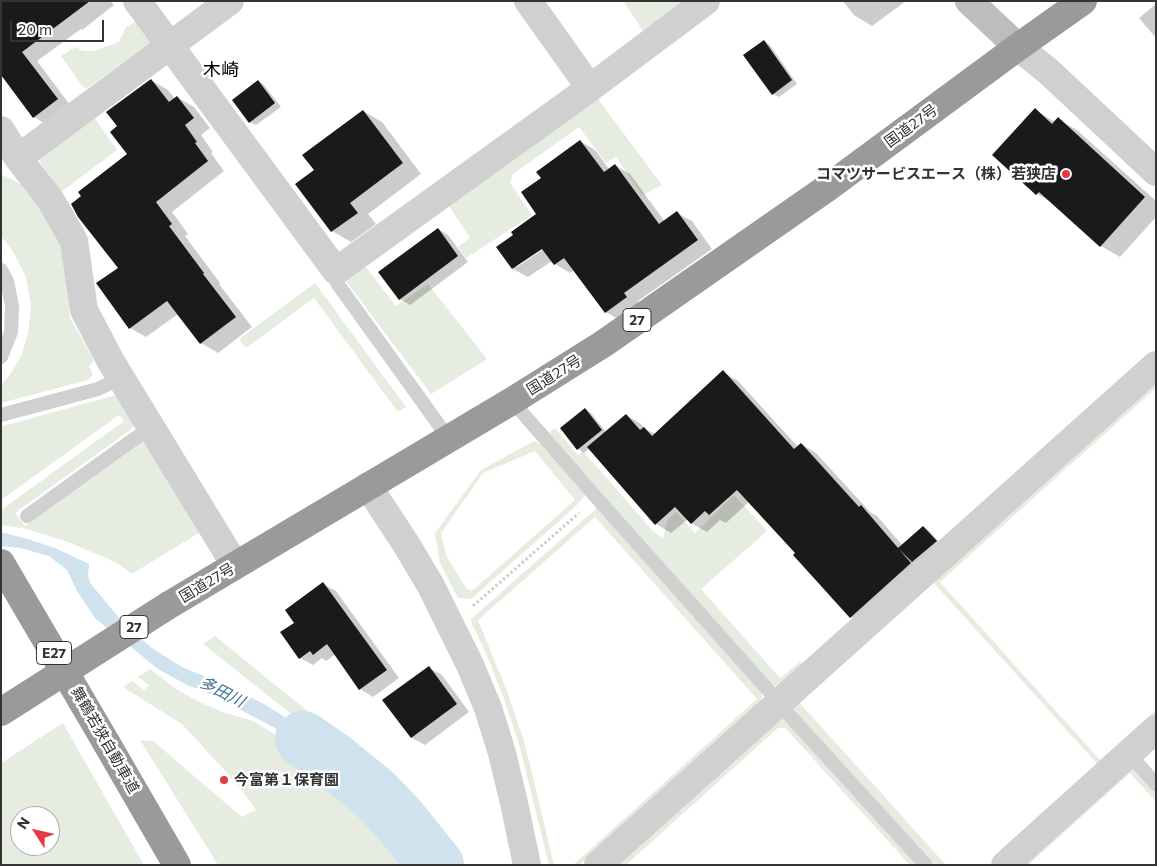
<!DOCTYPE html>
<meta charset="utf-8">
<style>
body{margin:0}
#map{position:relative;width:1157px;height:866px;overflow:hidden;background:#fff;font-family:Commissioner,sans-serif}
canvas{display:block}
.frame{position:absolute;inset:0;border:2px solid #333;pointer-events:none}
.north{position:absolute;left:10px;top:806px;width:50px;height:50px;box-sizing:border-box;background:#fff;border:1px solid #adadad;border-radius:50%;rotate:305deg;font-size:14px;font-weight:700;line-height:20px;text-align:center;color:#333}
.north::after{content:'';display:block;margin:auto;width:18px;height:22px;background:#e63946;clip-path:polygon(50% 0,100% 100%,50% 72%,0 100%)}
.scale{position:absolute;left:10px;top:20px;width:94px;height:22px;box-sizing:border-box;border:2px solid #333;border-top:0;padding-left:6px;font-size:15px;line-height:18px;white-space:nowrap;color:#333;-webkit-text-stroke:4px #fff;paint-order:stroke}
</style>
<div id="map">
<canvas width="1157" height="866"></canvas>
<div class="frame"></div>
<div class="north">N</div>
<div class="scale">20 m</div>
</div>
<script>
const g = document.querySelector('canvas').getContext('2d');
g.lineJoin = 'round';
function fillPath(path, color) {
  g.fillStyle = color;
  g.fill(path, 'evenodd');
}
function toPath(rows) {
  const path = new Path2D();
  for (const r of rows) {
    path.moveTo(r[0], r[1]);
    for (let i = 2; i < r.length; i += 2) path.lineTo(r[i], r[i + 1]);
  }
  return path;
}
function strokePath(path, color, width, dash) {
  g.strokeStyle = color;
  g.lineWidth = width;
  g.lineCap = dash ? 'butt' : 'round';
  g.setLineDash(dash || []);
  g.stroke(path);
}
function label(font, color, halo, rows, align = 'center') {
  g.font = font + ' Commissioner,"Noto Sans JP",sans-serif';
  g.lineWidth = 5;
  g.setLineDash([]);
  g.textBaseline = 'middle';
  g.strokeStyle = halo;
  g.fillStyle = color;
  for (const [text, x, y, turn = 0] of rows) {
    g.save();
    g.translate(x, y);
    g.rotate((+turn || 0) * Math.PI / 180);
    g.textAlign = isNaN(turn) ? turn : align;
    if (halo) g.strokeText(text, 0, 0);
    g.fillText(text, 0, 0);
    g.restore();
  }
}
const green = toPath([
 [623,1,695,1,647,37],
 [137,21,152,42,87,88,83,87,61,56,75,47,83,51,94,51,119,42,126,27],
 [595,95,662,185,642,195,616,157,606,163,579,127,513,174,510,183,532,215,466,258,458,247,470,238,446,201],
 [94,117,117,150,61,192,40,162,42,155],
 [1,174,22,185,49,215,65,245,70,318,94,360,89,367,93,374,88,380,1,403,1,385,9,376,21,356,28,334,31,306,26,277,14,253,1,236],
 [362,262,396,306,428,284,487,359,431,394,346,281,348,273],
 [315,283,406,407,398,412,314,298,246,348,239,339],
 [1156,383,1156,388,940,582,1100,760,1156,710,1156,717,1100,767,933,582],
 [116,395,134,425,130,430,15,513,25,526,145,440,202,531,132,574,120,565,106,558,68,542,27,529,1,525,1,510,124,421,119,415,1,500,1,429,3,426],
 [555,428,578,455,583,451,653,531,663,539,667,521,676,512,695,533,734,495,767,531,701,589,780,678,800,662,804,663,781,684,774,686,552,437,550,432],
 [534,441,540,444,585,495,577,505,471,599,458,598,440,563,435,533,481,470],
 [535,451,575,500,472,591,466,588,446,555,441,533,483,473],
 [597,508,762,693,761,701,580,865,573,865,757,699,595,517,478,620,507,691,525,744,554,865,549,865,519,744,504,699,488,658,472,624,471,619],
 [215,636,358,752,392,782,413,805,460,865,449,865,404,809,378,783,203,644],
 [150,669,176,689,197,701,223,712,253,721,287,742,321,755,362,787,390,817,429,865,218,865,140,740,153,741,242,817,256,810,238,785,182,724,123,687,132,681,144,690,149,685,138,677],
 [798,701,946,865,935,865,793,710,793,706],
 [782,717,917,865,910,865,785,728,778,728,626,865,617,865],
 [63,723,84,760,144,865,1,865,1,763],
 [20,816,50,816,50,846,20,846],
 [1132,766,1156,792,1156,802,1130,773,1028,865,1022,865]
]);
const water = toPath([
 [1,532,28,539,55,548,89,564,88,575,90,583,125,625,152,648,182,667,228,686,266,705,314,736,378,783,362,787,321,755,288,735,213,695,187,685,158,669,95,618,77,591,67,570,49,556,20,548,1,546]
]);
const shadow = toPath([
 [7,1,111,1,114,5,82,30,81,29,37,61,73,109,49,126,34,117],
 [843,1,906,1,872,26,854,15],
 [1156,4,1156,38,1139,18],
 [764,41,770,45,797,84,779,97,773,94],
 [151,80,168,90,175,99,177,97,194,107,210,128,201,135,213,152,211,153,224,171,172,212,188,234,185,236,220,283,219,284,252,327,218,353,201,343,178,314,146,337,130,328,119,268,129,154,119,127],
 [258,81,264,85,281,107,256,125,250,122],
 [1035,110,1055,122,1058,119,1077,130,1156,201,1156,217,1120,257,1101,246,1055,204,1037,194,994,155],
 [363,111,382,122,421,174,368,214,376,224,351,242,332,231,297,184,316,171],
 [580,141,595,150,609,169,615,165,630,174,665,222,677,213,692,221,712,249,638,301,641,306,621,321,606,312,574,270,570,273,555,264,552,261,528,277,513,269,515,236,538,214,543,178],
 [547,244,548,246,517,267,517,264],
 [438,229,448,235,468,262,410,305,400,299],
 [723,372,738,381,798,447,801,444,816,453,870,512,877,516,903,546,923,527,929,531,942,545,867,626,851,617,797,553,750,501,726,523,720,520,707,532,691,523,688,519,671,533,656,524,590,448,584,453,578,449,562,428,585,409,591,413,606,432,626,415,641,424,645,429,655,434],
 [323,584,336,591,399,678,373,697,360,689,336,654,326,661,322,658,313,665,300,658,296,623],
 [429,668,442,675,469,712,425,745,412,738,384,700]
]);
const river = toPath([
 [303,739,332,759,375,794,398,818,436,865]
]);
const building = toPath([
 [1,1,90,1,22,52,58,99,33,118,1,75],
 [764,40,792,80,772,95,743,55],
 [151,79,169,102,177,96,194,118,185,125,197,142,195,143,208,161,156,202,172,224,169,226,204,273,203,274,236,317,200,344,167,301,129,329,96,283,118,268,78,217,71,204,81,196,78,192,127,154,110,132,117,126,106,112],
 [258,80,275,103,249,123,232,100],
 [1035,108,1052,124,1058,117,1145,197,1100,247,1039,192,1036,195,992,155],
 [363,110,403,163,350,203,358,213,331,232,295,184,314,170,302,155],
 [580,140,604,172,615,164,659,224,677,211,698,240,624,293,627,297,605,313,564,258,554,265,542,249,512,269,496,247,513,235,511,232,536,214,521,192,541,178,536,172],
 [438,228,458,256,399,300,378,272],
 [723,370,794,449,801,443,859,507,861,505,911,563,850,618,793,555,795,553,737,490,709,515,705,511,691,524,675,507,655,525,587,447,626,414,640,430,644,427,652,436],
 [585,408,602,430,577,450,560,428],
 [923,526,937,541,912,562,898,548],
 [323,582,387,670,359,690,327,644,313,655,310,651,299,659,280,632,294,623,285,610],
 [429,666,457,704,411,738,382,700]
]);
const path = toPath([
 [473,606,579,513]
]);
const lane = toPath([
 [1,270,7,281,12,306,11,332,1,357],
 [336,271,337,283,449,439],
 [512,401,596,497,769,691,778,703,926,865],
 [1,415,98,389,120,378],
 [27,516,151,427],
 [1128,753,1156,784]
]);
const street = toPath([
 [137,1,336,271,590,88,706,1],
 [528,1,590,88],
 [1018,47,1048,71,1156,172],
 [1,130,18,158,230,1],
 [18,158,50,199,74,241,84,310,110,360,235,565],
 [368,486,406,544,431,586,470,665,488,708,502,753,514,803,527,865],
 [598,865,1156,365],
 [1005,865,1156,729]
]);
const secondary = toPath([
 [969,1,1018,47]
]);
const highway = toPath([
 [1,712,169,605,512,401,603,344,827,188,1018,47,1083,1],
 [107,744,177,865]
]);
const highwayBridge = toPath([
 [1,563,107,744]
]);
const markers = [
 [1066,174,5,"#e63946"],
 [224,780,5,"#e63946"]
];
const shields = [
 [637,320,28],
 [134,627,28],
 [54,653,35]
];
const shieldNames = [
 ["27",637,320],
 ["27",134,627],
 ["E27",54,653]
];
const streetNames = [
 ["国道27号",911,126,-36],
 ["国道27号",554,375,-32],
 ["国道27号",207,583,-31],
 ["舞鶴若狭自動車道",105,740,60]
];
const poiNames = [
 ["コマツサービスエース（株）若狭店",1056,174],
 ["今富第１保育園",234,780,"left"]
];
const waterNames = [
 ["多田川",222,692,27]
];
const quarterNames = [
 ["木崎",221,70]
];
fillPath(green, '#e6ecdf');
fillPath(water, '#cfe2ee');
fillPath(shadow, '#0003');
strokePath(river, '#cfe2ee', 56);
fillPath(building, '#1a1a1a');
strokePath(path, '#cdcdcd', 3, [2.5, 2.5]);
strokePath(lane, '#d0d0d0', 14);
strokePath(street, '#d0d0d0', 28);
strokePath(secondary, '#bdbdbd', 28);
strokePath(highway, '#9a9a9a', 28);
strokePath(highwayBridge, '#9a9a9a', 28);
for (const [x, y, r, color] of markers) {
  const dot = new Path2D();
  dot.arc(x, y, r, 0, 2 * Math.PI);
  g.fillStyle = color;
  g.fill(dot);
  strokePath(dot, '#fff', 2);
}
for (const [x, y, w] of shields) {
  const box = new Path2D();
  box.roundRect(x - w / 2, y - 11.5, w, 23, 4);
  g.fillStyle = '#fff';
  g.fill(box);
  strokePath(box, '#333', 1);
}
label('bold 14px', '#333', null, shieldNames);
label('15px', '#333', '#fff', streetNames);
label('bold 15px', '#333', '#fff', poiNames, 'right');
label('italic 16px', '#3f7597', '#fff', waterNames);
label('18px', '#000', '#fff', quarterNames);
</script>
